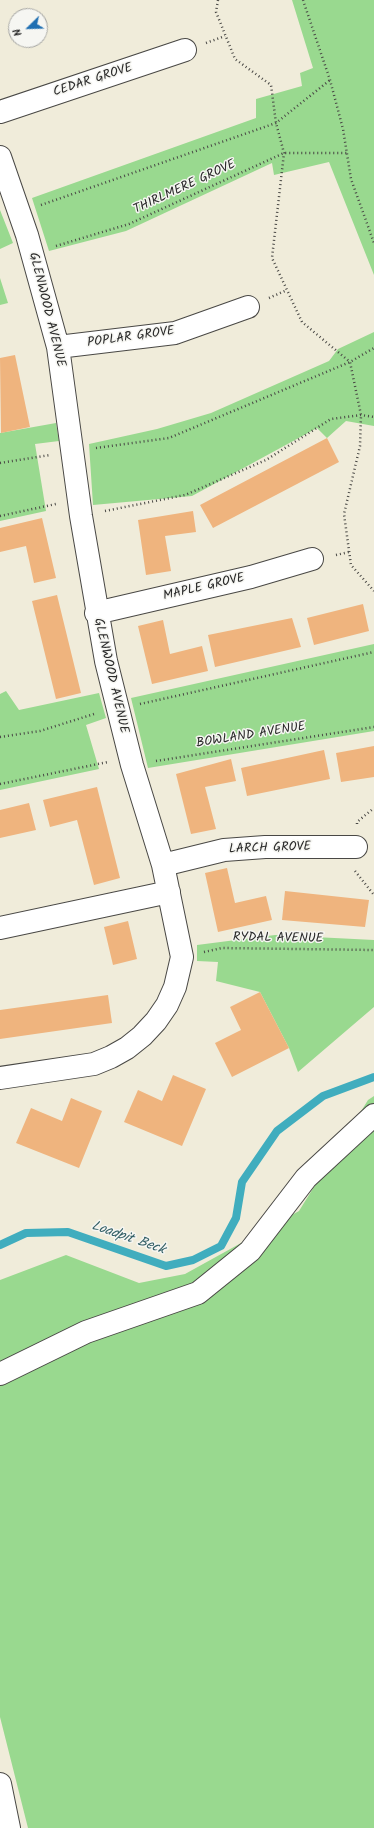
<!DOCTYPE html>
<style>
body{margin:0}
#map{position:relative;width:374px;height:1828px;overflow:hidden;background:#f0ecda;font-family:Kalam,sans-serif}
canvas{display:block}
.north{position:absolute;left:8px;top:8px;width:40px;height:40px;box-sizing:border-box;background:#f6f6f2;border:1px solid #a5a5a2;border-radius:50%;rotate:247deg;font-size:11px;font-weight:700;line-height:16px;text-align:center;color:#2b2b2b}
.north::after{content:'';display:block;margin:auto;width:14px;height:18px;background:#1f6fb2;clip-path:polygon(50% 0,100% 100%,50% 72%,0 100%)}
</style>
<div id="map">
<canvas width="374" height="1828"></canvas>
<div class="north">N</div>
</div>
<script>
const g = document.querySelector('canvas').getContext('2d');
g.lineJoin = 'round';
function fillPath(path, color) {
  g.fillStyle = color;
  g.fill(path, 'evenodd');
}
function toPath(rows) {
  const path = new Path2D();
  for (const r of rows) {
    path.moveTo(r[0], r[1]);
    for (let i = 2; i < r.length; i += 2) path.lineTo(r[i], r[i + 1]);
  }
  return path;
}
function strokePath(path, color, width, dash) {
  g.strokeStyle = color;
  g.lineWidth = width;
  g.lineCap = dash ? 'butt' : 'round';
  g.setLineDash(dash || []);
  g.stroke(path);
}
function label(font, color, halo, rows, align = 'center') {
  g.font = font + ' Kalam,sans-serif';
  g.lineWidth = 3;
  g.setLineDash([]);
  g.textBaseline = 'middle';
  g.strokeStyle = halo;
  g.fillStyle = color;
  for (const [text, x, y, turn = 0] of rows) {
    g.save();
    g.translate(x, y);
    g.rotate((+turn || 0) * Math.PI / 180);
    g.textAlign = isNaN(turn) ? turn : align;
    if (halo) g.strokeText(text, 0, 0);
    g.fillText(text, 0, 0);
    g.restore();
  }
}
const green = toPath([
 [292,0,374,0,374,275,329,162,274,175,272,163,126,231,49,251,32,198,256,118,256,99,302,86,300,73,313,68],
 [0,210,13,243,0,249],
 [0,278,8,303,0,305],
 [374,332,374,426,346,421,327,438,317,428,192,496,93,505,89,444,157,429,211,413,329,361,338,349],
 [56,423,59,441,35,444,46,511,0,521,0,433],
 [374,644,374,731,148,768,131,698],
 [6,691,19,710,99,693,106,718,86,725,99,769,0,790,0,694],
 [275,935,374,940,374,1007,298,1072,289,1048,260,992,216,981,218,962,197,961,197,945],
 [374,1096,374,1828,28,1828,0,1717,0,1280,66,1255,139,1283,185,1274,299,1211,368,1100]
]);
const stream = toPath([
 [0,1245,26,1233,68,1232,166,1266,193,1260,221,1246,236,1218,242,1182,277,1131,323,1096,374,1077]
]);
const building = toPath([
 [15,355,30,427,1,433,0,358],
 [327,438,339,462,213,528,200,505],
 [193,511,196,532,165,536,171,571,146,575,138,520],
 [42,518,56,578,34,583,26,546,0,552,0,528],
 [57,595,81,693,56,699,32,601],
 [363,604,369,631,314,645,307,618],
 [292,618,301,647,215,667,208,635],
 [163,620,170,654,202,646,208,671,152,684,138,626],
 [374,746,374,777,341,782,336,753],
 [324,750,330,779,247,796,241,768],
 [231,759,236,781,205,787,216,829,191,834,176,774],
 [97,787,120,878,94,885,77,820,50,827,43,800],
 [29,803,36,830,0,838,0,810],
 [227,868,235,903,266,896,272,920,218,932,205,873],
 [285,891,369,900,365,927,282,920],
 [128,921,137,959,113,965,104,927],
 [260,992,289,1048,232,1077,215,1043,241,1030,230,1007],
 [108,995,112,1023,0,1039,0,1010],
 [173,1075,206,1089,182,1146,124,1122,138,1090,162,1101],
 [71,1098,102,1111,79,1168,16,1143,31,1108,62,1121]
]);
const path = toPath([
 [218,0,216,12,235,59,271,85,276,123,284,153,272,258,302,322,350,362,361,415,360,446,344,514,351,565,374,591],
 [303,0,330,80,343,129,351,179,374,243],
 [206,43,225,36],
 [41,205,276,123,330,80],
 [56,246,129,224,284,153,347,153],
 [269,298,287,290],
 [96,448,169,438,350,362,374,348],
 [0,463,50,455],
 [105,511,185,495,266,460,331,419,361,415,374,417],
 [0,516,56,504],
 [336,555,349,552],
 [140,704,374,652],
 [0,737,40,731,94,714],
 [156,761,374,727],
 [0,784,108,762],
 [357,824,357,822,374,808],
 [355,871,374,895],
 [204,952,222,948,374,950]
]);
const minor = toPath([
 [0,112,185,50],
 [0,157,27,235,58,347,81,516,106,661,132,765,163,865,182,957,175,987,167,1005,156,1021,142,1036,127,1048,111,1057,94,1064,0,1078],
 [58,347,175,333,248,307],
 [96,613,251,577,312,559],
 [163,865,224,850,265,847,356,847],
 [0,928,169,892],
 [0,1374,86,1332,198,1293,250,1251,306,1178,374,1115],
 [0,1784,9,1828]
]);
const streetNames = [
 ["CEDAR GROVE",93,81,-18],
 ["THIRLMERE GROVE",185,188,-25],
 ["GLENWOOD AVENUE",46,310,76],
 ["POPLAR GROVE",131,338,-8],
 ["MAPLE GROVE",204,588,-13],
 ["GLENWOOD AVENUE",110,676,77],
 ["BOWLAND AVENUE",251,736,-9],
 ["LARCH GROVE",270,849,-2],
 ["RYDAL AVENUE",278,939,1]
];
const waterNames = [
 ["Loadpit Beck",128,1239,19]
];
fillPath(green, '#99d98f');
strokePath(stream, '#40adbe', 8);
fillPath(building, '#efb47e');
strokePath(minor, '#494845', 24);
strokePath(path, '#494845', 2.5, [1, 3]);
strokePath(minor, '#fff', 22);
label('13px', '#2b2b2b', '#f6f6f2', streetNames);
label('italic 14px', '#335f66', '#f6f6f2', waterNames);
</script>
